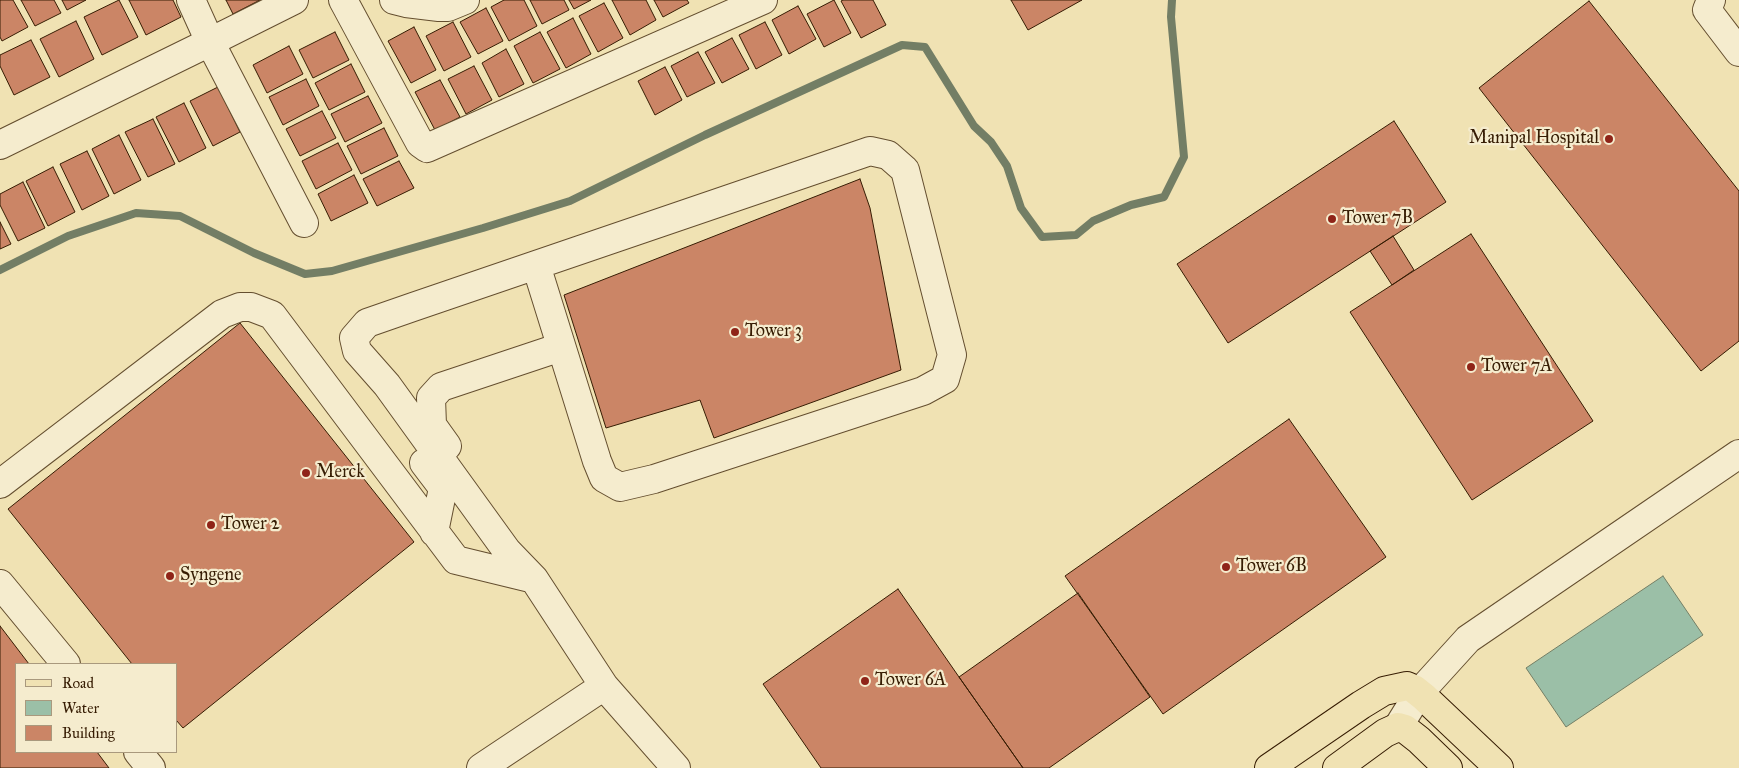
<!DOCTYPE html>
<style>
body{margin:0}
#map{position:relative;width:1739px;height:768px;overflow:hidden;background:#f0e2b3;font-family:"IM FELL Great Primer",serif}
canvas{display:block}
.legend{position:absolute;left:15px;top:663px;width:162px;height:90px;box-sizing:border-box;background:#f5ecce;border:1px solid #a9997d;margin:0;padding:6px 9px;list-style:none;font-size:15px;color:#361c03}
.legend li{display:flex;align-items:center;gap:10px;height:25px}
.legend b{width:25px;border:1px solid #a9997d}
</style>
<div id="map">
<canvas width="1739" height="768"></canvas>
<ul class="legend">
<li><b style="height:6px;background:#f0e2b3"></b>Road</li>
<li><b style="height:14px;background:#9bbfa7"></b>Water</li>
<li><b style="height:14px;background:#cb8566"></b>Building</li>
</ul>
</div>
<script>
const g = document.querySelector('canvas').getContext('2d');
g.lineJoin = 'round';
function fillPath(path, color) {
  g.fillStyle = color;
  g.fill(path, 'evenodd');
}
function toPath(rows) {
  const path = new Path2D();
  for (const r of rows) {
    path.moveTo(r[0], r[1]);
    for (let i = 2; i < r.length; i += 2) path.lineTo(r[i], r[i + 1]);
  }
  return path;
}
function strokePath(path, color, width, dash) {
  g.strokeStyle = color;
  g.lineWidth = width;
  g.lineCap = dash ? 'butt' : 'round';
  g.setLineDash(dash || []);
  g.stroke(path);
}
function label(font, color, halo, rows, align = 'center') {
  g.font = font + ' "IM FELL Great Primer",serif';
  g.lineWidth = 4.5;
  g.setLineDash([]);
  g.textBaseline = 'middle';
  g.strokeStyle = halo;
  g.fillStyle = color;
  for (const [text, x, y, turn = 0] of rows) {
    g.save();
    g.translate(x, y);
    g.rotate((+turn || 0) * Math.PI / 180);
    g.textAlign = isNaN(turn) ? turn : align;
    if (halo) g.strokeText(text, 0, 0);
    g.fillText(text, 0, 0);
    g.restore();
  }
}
const water = toPath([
 [1663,576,1703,635,1566,727,1526,668,1663,576]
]);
const stream = toPath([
 [0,270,68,236,136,213,180,216,254,253,305,274,332,271,483,228,570,201,705,135,902,45,925,47,974,126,991,142,1007,166,1021,208,1042,237,1076,235,1093,221,1131,205,1164,197,1184,157,1171,17,1172,0]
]);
const building = toPath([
 [0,0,13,0,28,27,2,41,0,37,0,0],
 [21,0,54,0,61,13,35,26,21,0],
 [62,0,86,0,67,10,62,0],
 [119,0,138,37,102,55,84,17,119,0],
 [129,0,173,0,181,17,146,35,129,0],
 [226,0,260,0,233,14,226,0],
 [504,0,524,0,537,26,509,41,491,7,504,0],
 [530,0,564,0,569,10,542,24,530,0],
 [569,0,591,0,574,9,569,0],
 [612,0,646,0,656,20,630,35,612,0],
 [654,0,687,0,689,3,663,17,654,0],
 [834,0,851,33,824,47,807,14,834,0],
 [843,0,873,0,886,25,861,38,841,1,843,0],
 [1011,0,1082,0,1028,30,1011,0],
 [1589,1,1739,191,1739,341,1701,371,1479,88,1589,1],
 [604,3,623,38,598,52,579,16,604,3],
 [798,6,816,39,789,54,772,20,798,6],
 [486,8,503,41,478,54,460,22,486,8],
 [573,18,591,54,566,68,547,32,573,18],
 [76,21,94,59,59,77,40,39,76,21],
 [453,22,471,57,444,71,426,36,453,22],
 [765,22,782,55,756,69,739,35,765,22],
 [414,27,436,70,411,83,388,41,414,27],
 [335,32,349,60,313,78,299,50,335,32],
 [540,32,560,69,533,83,514,46,540,32],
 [732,38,749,69,722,83,705,52,732,38],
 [31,40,50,77,14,95,0,66,0,55,31,40],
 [289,46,303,74,267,93,253,65,289,46],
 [506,49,524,84,499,97,482,63,506,49],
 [698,52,715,83,687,97,671,66,698,52],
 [351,64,365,92,329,110,315,83,351,64],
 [474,66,492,100,466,114,448,79,474,66],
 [665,67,682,100,655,115,638,81,665,67],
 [306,79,319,106,283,125,269,97,306,79],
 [440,80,460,117,435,130,415,92,440,80],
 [218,87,240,132,213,146,190,101,218,87],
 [368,96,382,123,345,142,331,114,368,96],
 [184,103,206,148,179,162,156,117,184,103],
 [322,111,336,138,300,156,286,129,322,111],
 [153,119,175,164,148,177,125,132,153,119],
 [1394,121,1446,202,1228,343,1177,264,1394,121],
 [384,128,398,156,361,174,347,146,384,128],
 [119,135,141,180,114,194,92,149,119,135],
 [338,143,352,170,316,189,302,161,338,143],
 [87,151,109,196,82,210,60,164,87,151],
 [399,161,414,188,377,206,363,179,399,161],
 [53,167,75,212,48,226,26,181,53,167],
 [354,175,368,203,331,221,318,194,354,175],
 [860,179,870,208,901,370,714,438,700,400,606,428,564,295,860,179],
 [23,182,45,228,18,241,0,205,0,194,23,182],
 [0,222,11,244,0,249,0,222],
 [1471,234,1593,421,1472,500,1350,312,1471,234],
 [1393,236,1414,270,1392,285,1370,251,1393,236],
 [240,323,414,542,183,728,176,720,176,664,132,664,8,509,240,323],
 [1289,419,1386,557,1163,714,1065,576,1289,419],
 [898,589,959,677,1023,768,821,768,763,684,898,589],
 [1078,593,1150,697,1049,768,1023,768,959,677,1078,593],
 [0,626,29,664,16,664,16,752,97,752,109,768,0,768,0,626]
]);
const minor = toPath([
 [191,0,210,42,294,0],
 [343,0,420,143,427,148,763,0],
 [394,0,406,3,439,7,448,7,465,0],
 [1711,0,1707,10,1739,52],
 [0,145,210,42,304,223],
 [536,265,597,461,604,478,620,487,654,479,923,391,945,379,952,355,905,170,888,155,870,151,536,265,413,307,367,323,354,338,357,351,387,385,507,551,534,579,604,686,676,768],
 [447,446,432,425,431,398,441,387,561,347],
 [424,463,443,488,434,532],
 [0,484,222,314,240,307,251,307,272,315,456,560,534,579],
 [0,584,66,664],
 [1398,727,1419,693,1468,639,1739,454],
 [138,752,151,768],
 [481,768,604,686]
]);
const major = toPath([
 [1269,768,1361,705,1384,691,1407,686,1414,689,1424,697,1499,768],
 [1337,768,1385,733,1398,727,1405,729,1419,740,1448,768]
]);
const markers = [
 [1609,139,5,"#8f2418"],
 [1332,219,5,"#8f2418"],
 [735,332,5,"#8f2418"],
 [1471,367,5,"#8f2418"],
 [306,473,5,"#8f2418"],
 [211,525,5,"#8f2418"],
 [1226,567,5,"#8f2418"],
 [170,576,5,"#8f2418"],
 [865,681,5,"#8f2418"]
];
const poiNames = [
 ["Manipal Hospital",1599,139,"right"],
 ["Tower 7B",1342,219],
 ["Tower 3",745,332],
 ["Tower 7A",1481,367],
 ["Merck",316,473],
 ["Tower 2",221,525],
 ["Tower 6B",1236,567],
 ["Syngene",180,576],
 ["Tower 6A",875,681]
];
fillPath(water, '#9bbfa7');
strokePath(water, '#737e65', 1);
strokePath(stream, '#737e65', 8);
fillPath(building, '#cb8566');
strokePath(building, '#361c03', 1);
strokePath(minor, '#644e2f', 30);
strokePath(major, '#361c03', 30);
strokePath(minor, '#f5ecce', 28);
strokePath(major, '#f0e2b3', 28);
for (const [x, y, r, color] of markers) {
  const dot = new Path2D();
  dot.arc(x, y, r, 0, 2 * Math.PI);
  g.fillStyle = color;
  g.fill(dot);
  strokePath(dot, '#f5ecce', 2);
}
label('18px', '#361c03', '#f5ecce', poiNames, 'left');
</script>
